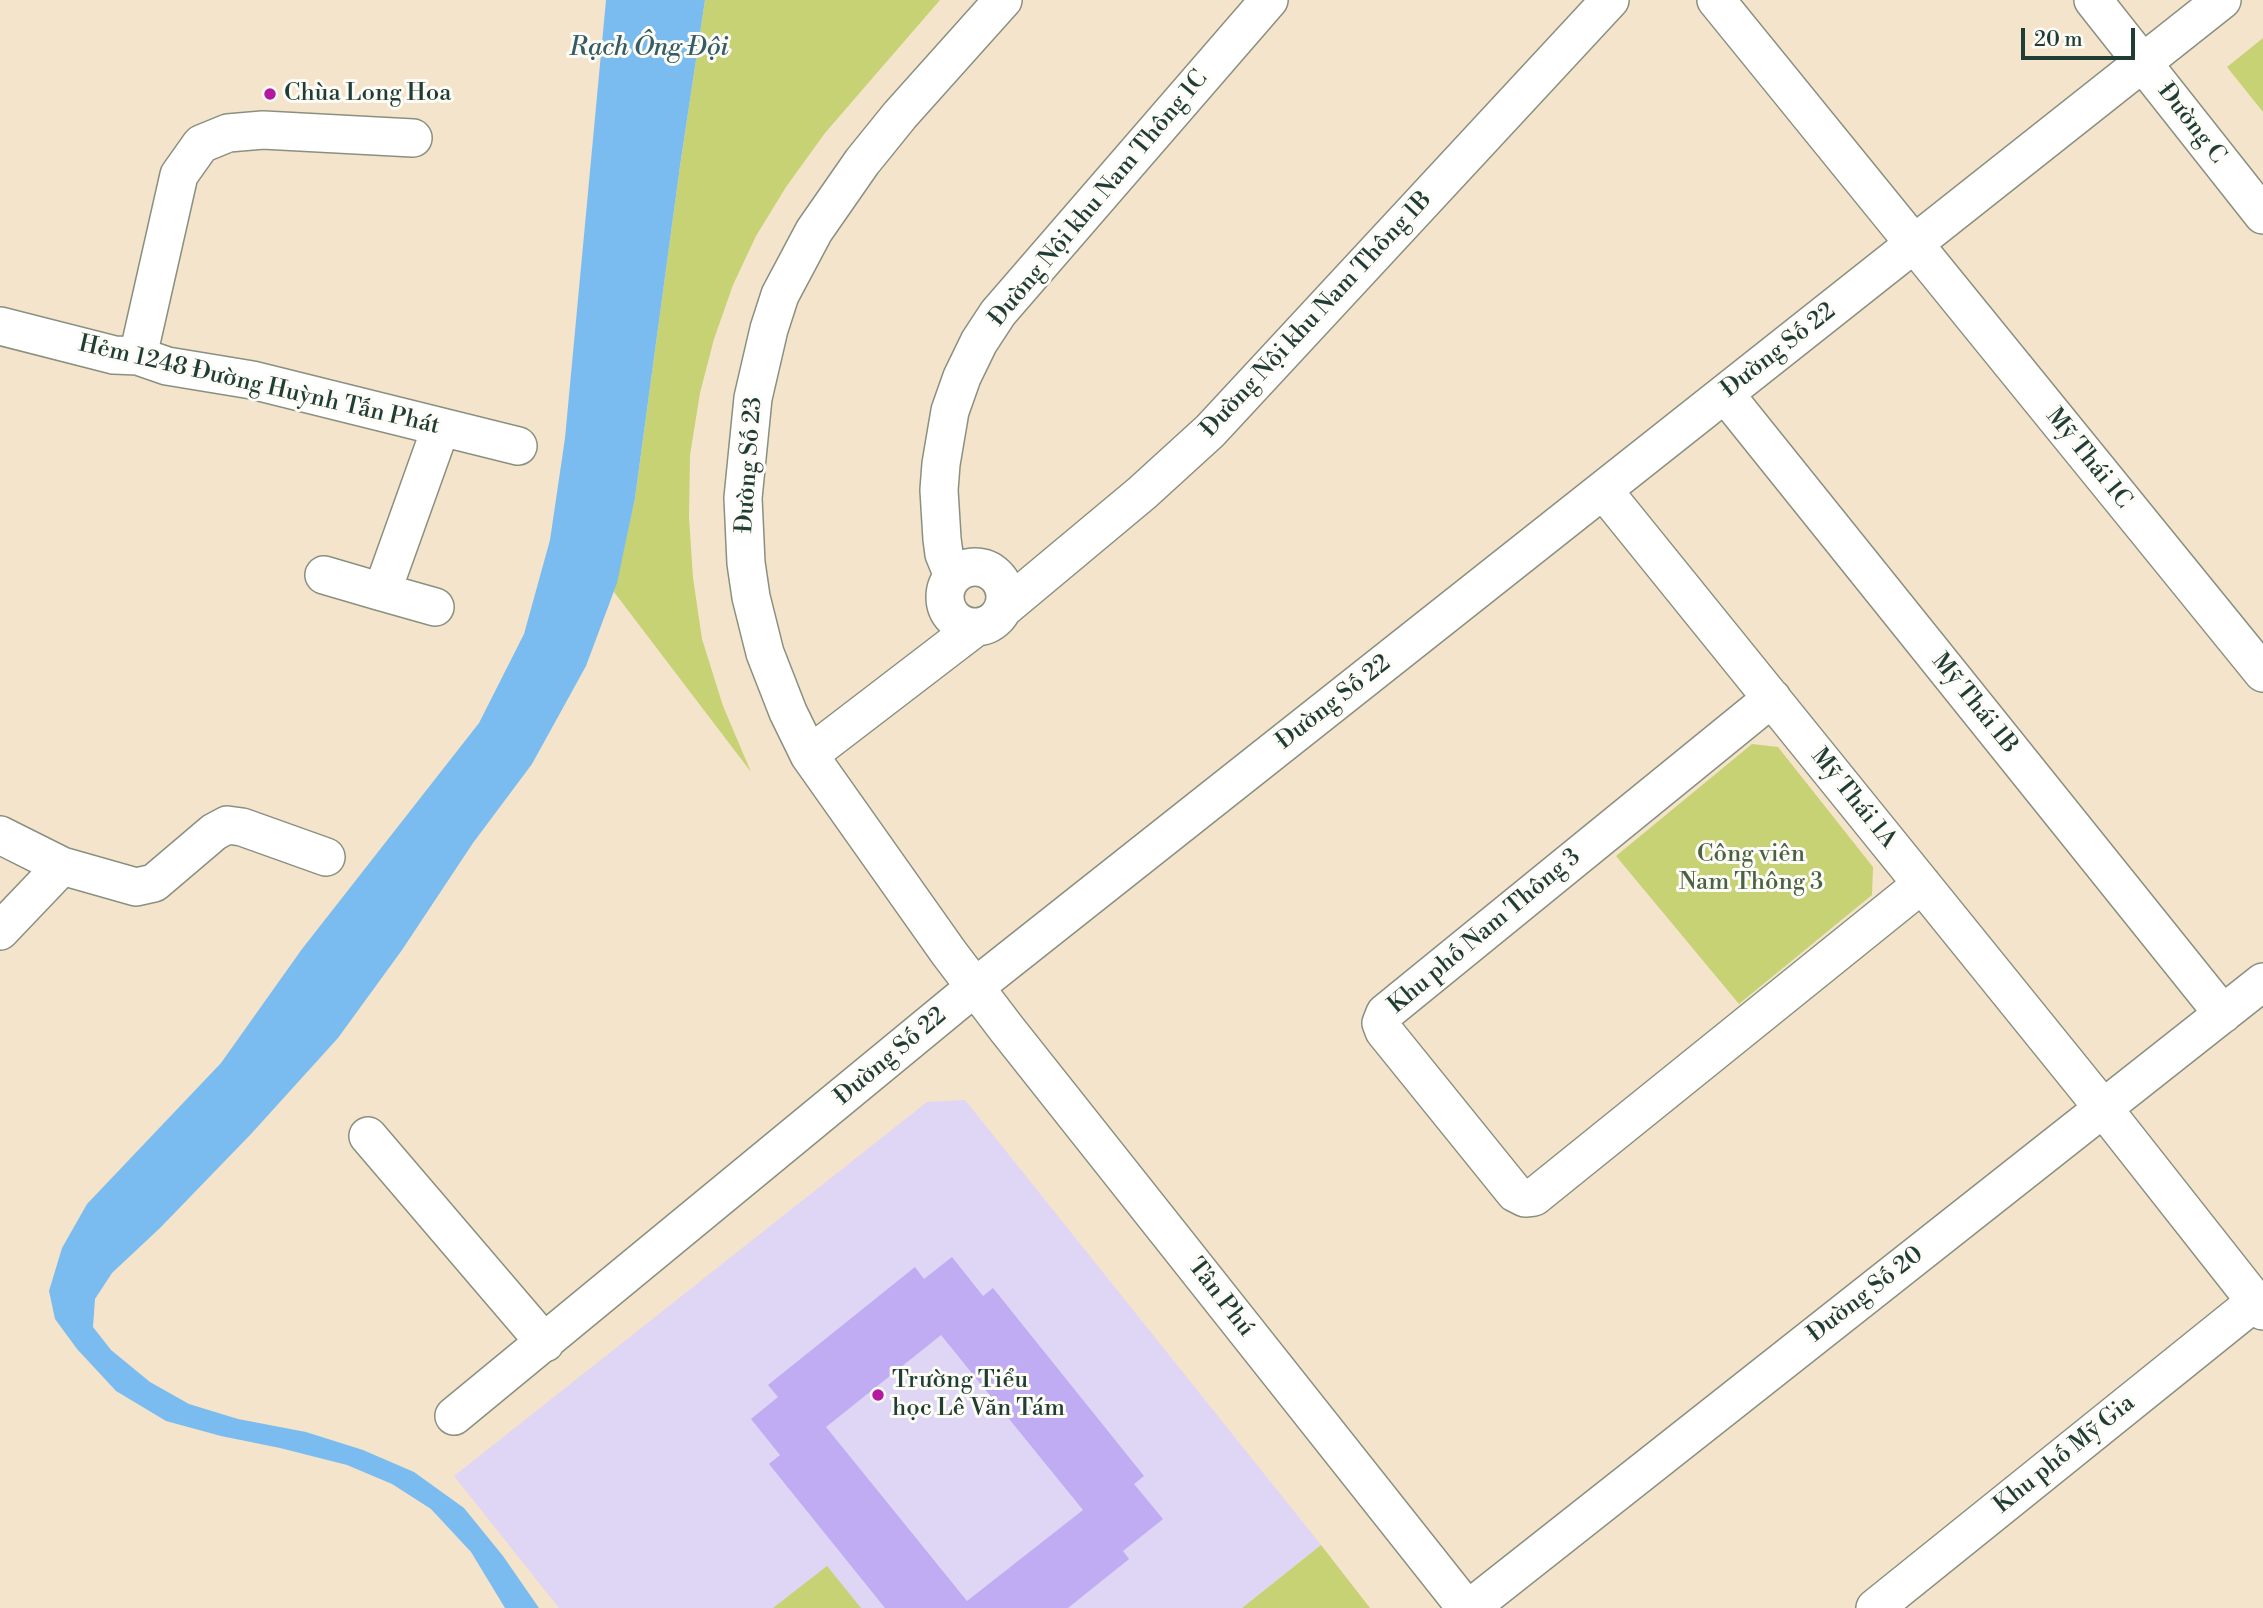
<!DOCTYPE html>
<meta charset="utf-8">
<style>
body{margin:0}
#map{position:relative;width:2263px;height:1608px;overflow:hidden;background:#f4e4cb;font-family:"Libre Bodoni",serif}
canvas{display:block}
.scale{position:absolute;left:2021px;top:28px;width:114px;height:32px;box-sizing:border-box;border:4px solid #1f3d34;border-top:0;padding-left:9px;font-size:21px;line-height:24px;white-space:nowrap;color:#1f3d34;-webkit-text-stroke:5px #fdfcf7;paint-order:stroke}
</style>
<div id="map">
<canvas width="2263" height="1608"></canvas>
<div class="scale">20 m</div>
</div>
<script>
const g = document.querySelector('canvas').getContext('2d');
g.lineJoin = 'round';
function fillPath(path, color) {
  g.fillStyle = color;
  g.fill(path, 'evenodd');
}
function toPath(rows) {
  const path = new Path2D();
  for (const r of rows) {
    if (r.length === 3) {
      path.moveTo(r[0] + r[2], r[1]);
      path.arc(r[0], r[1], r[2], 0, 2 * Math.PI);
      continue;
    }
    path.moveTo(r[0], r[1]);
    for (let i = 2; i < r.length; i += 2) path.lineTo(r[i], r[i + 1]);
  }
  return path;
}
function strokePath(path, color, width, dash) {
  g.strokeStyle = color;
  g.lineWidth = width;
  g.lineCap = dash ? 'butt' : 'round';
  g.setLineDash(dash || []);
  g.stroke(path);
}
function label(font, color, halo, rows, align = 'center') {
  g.font = font + ' "Libre Bodoni",serif';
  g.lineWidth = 6;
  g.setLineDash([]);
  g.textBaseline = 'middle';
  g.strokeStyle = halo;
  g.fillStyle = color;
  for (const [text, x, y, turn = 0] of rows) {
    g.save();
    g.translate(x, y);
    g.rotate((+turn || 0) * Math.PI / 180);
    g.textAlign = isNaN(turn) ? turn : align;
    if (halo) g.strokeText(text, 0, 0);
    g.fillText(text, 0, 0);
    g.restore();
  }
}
const built = toPath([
 [965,1100,1321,1545,1242,1608,559,1608,454,1476,927,1102]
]);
const green = toPath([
 [705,0,940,0,825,133,786,187,756,236,733,285,714,339,700,393,690,455,689,517,693,578,702,639,723,706,751,772,614,592,635,498,680,166],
 [2263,38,2263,112,2227,67],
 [1752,744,1778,747,1873,867,1872,895,1739,1004,1616,856],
 [1321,1545,1370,1608,1242,1608],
 [827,1566,861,1608,773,1608]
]);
const water = toPath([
 [606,0,705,0,680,166,635,498,617,583,586,666,532,764,473,843,402,950,338,1038,251,1134,160,1228,112,1273,95,1299,93,1327,111,1350,150,1382,189,1404,238,1419,306,1432,363,1450,414,1472,464,1508,503,1556,539,1608,505,1608,471,1552,431,1509,392,1484,347,1465,280,1448,221,1436,166,1421,116,1391,77,1349,55,1319,49,1291,62,1248,87,1204,221,1063,302,949,479,723,524,634,550,540,565,438]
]);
const building = toPath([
 [952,1257,983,1296,993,1288,1144,1476,1134,1484,1163,1519,1123,1551,1129,1559,1068,1608,885,1608,769,1464,780,1455,751,1419,778,1397,768,1385,915,1267,924,1279],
 [941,1335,1083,1510,967,1601,826,1427]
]);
const minor = toPath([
 [1003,0,900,115,862,162,814,231,780,295,769,329,753,398,743,498,746,563,751,597,765,653,788,712,809,755,949,953,1006,1028,1466,1608],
 [1716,0,2263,673],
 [2093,0,2263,215],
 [0,326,114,355,138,356,167,366,252,380,518,446],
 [138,356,179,175,201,144,228,133,263,130,413,138],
 [1725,394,2223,1014],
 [1603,490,2103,1108,2263,1311],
 [975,597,30],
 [324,575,382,592],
 [953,576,944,554,942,539,939,490,941,464,950,411,962,377,979,342,998,313,1269,0],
 [435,607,382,592,441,427],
 [1003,609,1142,493,1210,431,1610,0],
 [1772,698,1385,1013,1381,1023,1384,1031,1515,1193,1525,1198,1534,1197,1922,884],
 [809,755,976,627],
 [0,835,62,866,136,887,154,883,214,832,227,825,242,827,326,857],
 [0,931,62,866],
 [368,1136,545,1343],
 [454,1416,975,987,2222,0],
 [1470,1608,2263,982],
 [1875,1608,2255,1302]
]);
const markers = [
 [270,94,7,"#b5179e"],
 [878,1395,7,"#b5179e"]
];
const poiNames = [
 ["Chùa Long Hoa",284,94],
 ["Trường Tiểu",892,1381],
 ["học Lê Văn Tám",892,1409]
];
const streetNames = [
 ["Đường C",2191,124,52],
 ["Đường Nội khu Nam Thông 1C",1099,199,-50],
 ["Đường Nội khu Nam Thông 1B",1317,315,-47],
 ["Đường Số 22",1779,351,-38],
 ["Hẻm 1248 Đường Huỳnh Tấn Phát",259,386,13],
 ["Mỹ Thái 1C",2088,459,51],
 ["Đường Số 23",750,465,-86],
 ["Đường Số 22",1334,703,-38],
 ["Mỹ Thái 1B",1974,704,51],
 ["Mỹ Thái 1A",1853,799,51],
 ["Khu phố Nam Thông 3",1485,932,-40],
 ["Đường Số 22",891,1057,-40],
 ["Đường Số 20",1866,1295,-38],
 ["Tân Phú",1220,1298,52],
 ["Khu phố Mỹ Gia",2065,1455,-39]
];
const parkNames = [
 ["Công viên",1751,855],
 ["Nam Thông 3",1751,883]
];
const waterNames = [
 ["Rạch Ông Đội",649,49]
];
fillPath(built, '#dfd5f5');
fillPath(green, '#c6d274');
fillPath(water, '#7bbcf0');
fillPath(building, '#bfacf2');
strokePath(minor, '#8a9080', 40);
strokePath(minor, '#fff', 37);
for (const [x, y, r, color] of markers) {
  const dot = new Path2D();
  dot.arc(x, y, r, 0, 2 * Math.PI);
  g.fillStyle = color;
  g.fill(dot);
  strokePath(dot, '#fdfcf7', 2.5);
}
label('24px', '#1f3d34', '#fdfcf7', poiNames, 'left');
label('24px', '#1f3d34', '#fdfcf7', streetNames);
label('24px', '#496244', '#fdfcf7', parkNames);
label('italic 26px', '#365d63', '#fdfcf7', waterNames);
</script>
